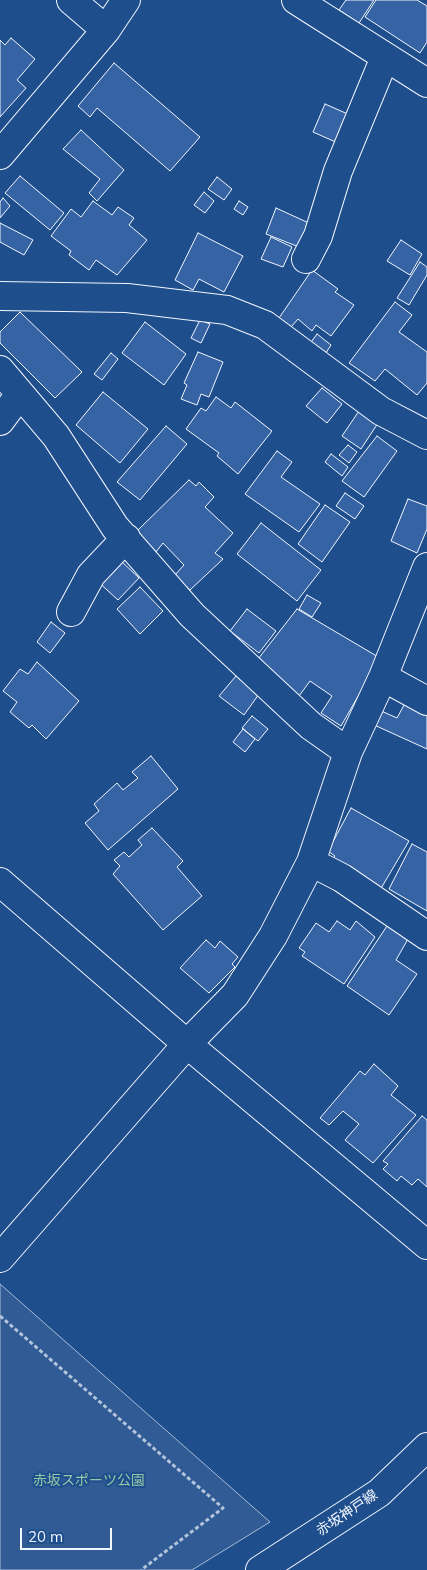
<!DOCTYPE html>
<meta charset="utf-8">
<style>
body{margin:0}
#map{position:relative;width:427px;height:1570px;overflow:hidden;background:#1f4e8c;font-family:Mulish,sans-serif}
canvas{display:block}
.scale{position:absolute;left:20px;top:1528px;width:92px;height:22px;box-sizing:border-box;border:2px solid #f2f6ff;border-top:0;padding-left:6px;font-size:15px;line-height:18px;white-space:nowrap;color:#f2f6ff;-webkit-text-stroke:4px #1f4e8c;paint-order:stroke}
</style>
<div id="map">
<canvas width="427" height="1570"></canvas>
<div class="scale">20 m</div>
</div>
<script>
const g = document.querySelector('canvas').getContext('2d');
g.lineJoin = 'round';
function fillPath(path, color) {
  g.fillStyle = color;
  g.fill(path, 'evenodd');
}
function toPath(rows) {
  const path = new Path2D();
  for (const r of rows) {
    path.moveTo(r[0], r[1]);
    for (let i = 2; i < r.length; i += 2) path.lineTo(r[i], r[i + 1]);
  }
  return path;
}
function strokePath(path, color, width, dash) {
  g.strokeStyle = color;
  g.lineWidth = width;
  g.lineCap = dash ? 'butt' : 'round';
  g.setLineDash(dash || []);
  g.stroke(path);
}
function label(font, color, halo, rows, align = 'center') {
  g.font = font + ' Mulish,"Noto Sans JP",sans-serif';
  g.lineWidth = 4;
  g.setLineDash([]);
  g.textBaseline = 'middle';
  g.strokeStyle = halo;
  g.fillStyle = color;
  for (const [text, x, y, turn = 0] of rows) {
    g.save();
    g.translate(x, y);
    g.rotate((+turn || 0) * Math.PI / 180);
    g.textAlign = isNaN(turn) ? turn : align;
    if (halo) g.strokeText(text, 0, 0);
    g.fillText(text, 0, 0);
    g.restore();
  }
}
const built = toPath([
 [0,1284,270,1522,192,1570,0,1570,0,1284]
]);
const building = toPath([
 [346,0,374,0,359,23,339,10,346,0],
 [376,0,417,0,427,6,427,42,420,53,365,17,376,0],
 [11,38,35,59,17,80,26,88,0,117,0,40,5,45,11,38],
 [114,63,200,137,170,171,97,108,90,117,78,106,114,63],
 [325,104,350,115,338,143,313,132,325,104],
 [81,130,124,170,97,201,89,193,100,179,63,149,81,130],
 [20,176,64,213,50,230,5,193,20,176],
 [217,177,232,189,224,200,208,189,217,177],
 [204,192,214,201,205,213,194,205,204,192],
 [3,198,10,206,0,218,0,202,3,198],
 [93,201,112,215,118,207,134,218,129,225,147,240,117,275,96,260,89,270,69,255,71,251,51,236,71,209,81,217,93,201],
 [239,201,248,207,243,215,234,209,239,201],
 [276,208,311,224,299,247,266,234,276,208],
 [0,223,33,240,24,255,0,242,0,223],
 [198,233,243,256,224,292,199,279,193,290,175,280,198,233],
 [271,237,292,247,283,267,261,259,271,237],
 [401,240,422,254,410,275,387,261,401,240],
 [420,262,427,267,427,275,409,305,397,298,420,262],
 [312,270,338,289,335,292,354,305,331,336,316,325,312,331,298,319,291,327,279,318,312,270],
 [395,302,412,315,399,332,427,352,427,383,417,395,385,369,375,381,349,363,395,302],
 [20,312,82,372,55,398,0,343,0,332,20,312],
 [200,320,210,324,201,343,191,338,200,320],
 [145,322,186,354,164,385,122,353,145,322],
 [317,334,331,345,324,356,309,345,317,334],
 [198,352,223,362,209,397,201,394,197,405,181,399,187,385,184,383,198,352],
 [111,353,118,359,102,380,94,374,111,353],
 [322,388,342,404,327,423,306,406,322,388],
 [103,392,148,429,120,463,76,425,103,392],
 [216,397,231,408,235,402,272,431,238,474,217,456,219,453,186,429,201,408,206,411,216,397],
 [359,411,378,423,361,449,342,436,359,411],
 [166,426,187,444,140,500,117,482,166,426],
 [377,436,397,451,364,497,342,481,377,436],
 [348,445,357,452,349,463,339,455,348,445],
 [277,451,292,462,281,477,320,504,299,532,245,494,277,451],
 [331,454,348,467,342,476,325,462,331,454],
 [189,480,196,486,199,482,214,497,205,507,233,533,215,553,223,559,190,590,175,575,184,565,163,543,156,552,137,531,189,480],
 [345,493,364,506,355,519,336,506,345,493],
 [408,499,427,506,427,529,417,553,391,541,408,499],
 [325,505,350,522,322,562,298,544,325,505],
 [261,523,321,570,297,601,237,554,261,523],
 [118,558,139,578,118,600,95,579,118,558],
 [140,587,163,611,140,634,117,609,140,587],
 [307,595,321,603,312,617,299,609,307,595],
 [247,609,276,631,259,653,230,631,247,609],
 [297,609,380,658,341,726,321,713,332,696,310,681,299,696,258,659,297,609],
 [51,622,65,633,50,653,37,642,51,622],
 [37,662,79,701,46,739,32,725,29,728,10,712,17,702,3,691,20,669,28,674,37,662],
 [236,676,259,694,244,715,219,696,236,676],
 [409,696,427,708,427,749,372,724,379,710,397,718,409,696],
 [252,716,268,729,258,741,242,728,252,716],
 [243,729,255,739,245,752,233,742,243,729],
 [151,756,178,789,108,850,85,823,99,811,94,804,117,783,123,790,138,778,132,772,151,756],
 [351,808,409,841,380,890,332,859,335,856,328,851,351,808],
 [152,828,183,861,177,867,202,896,163,930,113,874,120,866,114,860,124,852,129,857,142,845,138,840,152,828],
 [412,844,427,852,427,911,389,889,412,844],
 [337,921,350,930,356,921,375,937,344,984,302,956,305,952,299,948,316,923,329,932,337,921],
 [387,926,408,939,396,960,417,974,389,1015,347,986,387,926],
 [206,940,215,948,220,941,238,957,232,964,235,967,209,993,180,968,206,940],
 [374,1064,398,1086,391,1095,416,1115,373,1163,345,1140,359,1124,343,1111,329,1125,320,1118,360,1071,365,1075,374,1064],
 [422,1116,427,1120,427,1187,418,1179,412,1185,401,1176,397,1181,383,1169,388,1164,383,1161,422,1116]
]);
const path = toPath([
 [0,1316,223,1508,141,1570]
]);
const minor = toPath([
 [71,0,106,30],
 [296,0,427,83],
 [0,155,106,30,126,0],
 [306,259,318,236,338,171,385,57],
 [0,296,127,298,227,310,265,325,381,411,427,435],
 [0,370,56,436,115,527,192,615,311,726,348,752],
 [0,421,20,394],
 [71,612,91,575,126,538],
 [383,677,427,701],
 [311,862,342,878,427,936],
 [0,882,187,1044,427,1245],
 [0,1258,187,1044,235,995,273,936,311,862,348,752,383,677,427,567]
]);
const secondary = toPath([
 [260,1570,379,1493,427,1447]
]);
const parkNames = [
 ["赤坂スポーツ公園",89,1481]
];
const streetNames = [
 ["赤坂神戸線",347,1513,-34]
];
fillPath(built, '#305b95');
strokePath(built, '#a8bbd7', 1);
fillPath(building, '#3563a3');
strokePath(building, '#f2f6ff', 1);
strokePath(minor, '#f2f6ff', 30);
strokePath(secondary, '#f2f6ff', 30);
strokePath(path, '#b3c4dc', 3, [4, 2.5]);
strokePath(minor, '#1f4e8c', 28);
strokePath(secondary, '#1f4e8c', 28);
label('14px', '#97c8a6', '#1f4e8c', parkNames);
label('14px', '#f2f6ff', '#1f4e8c', streetNames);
</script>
